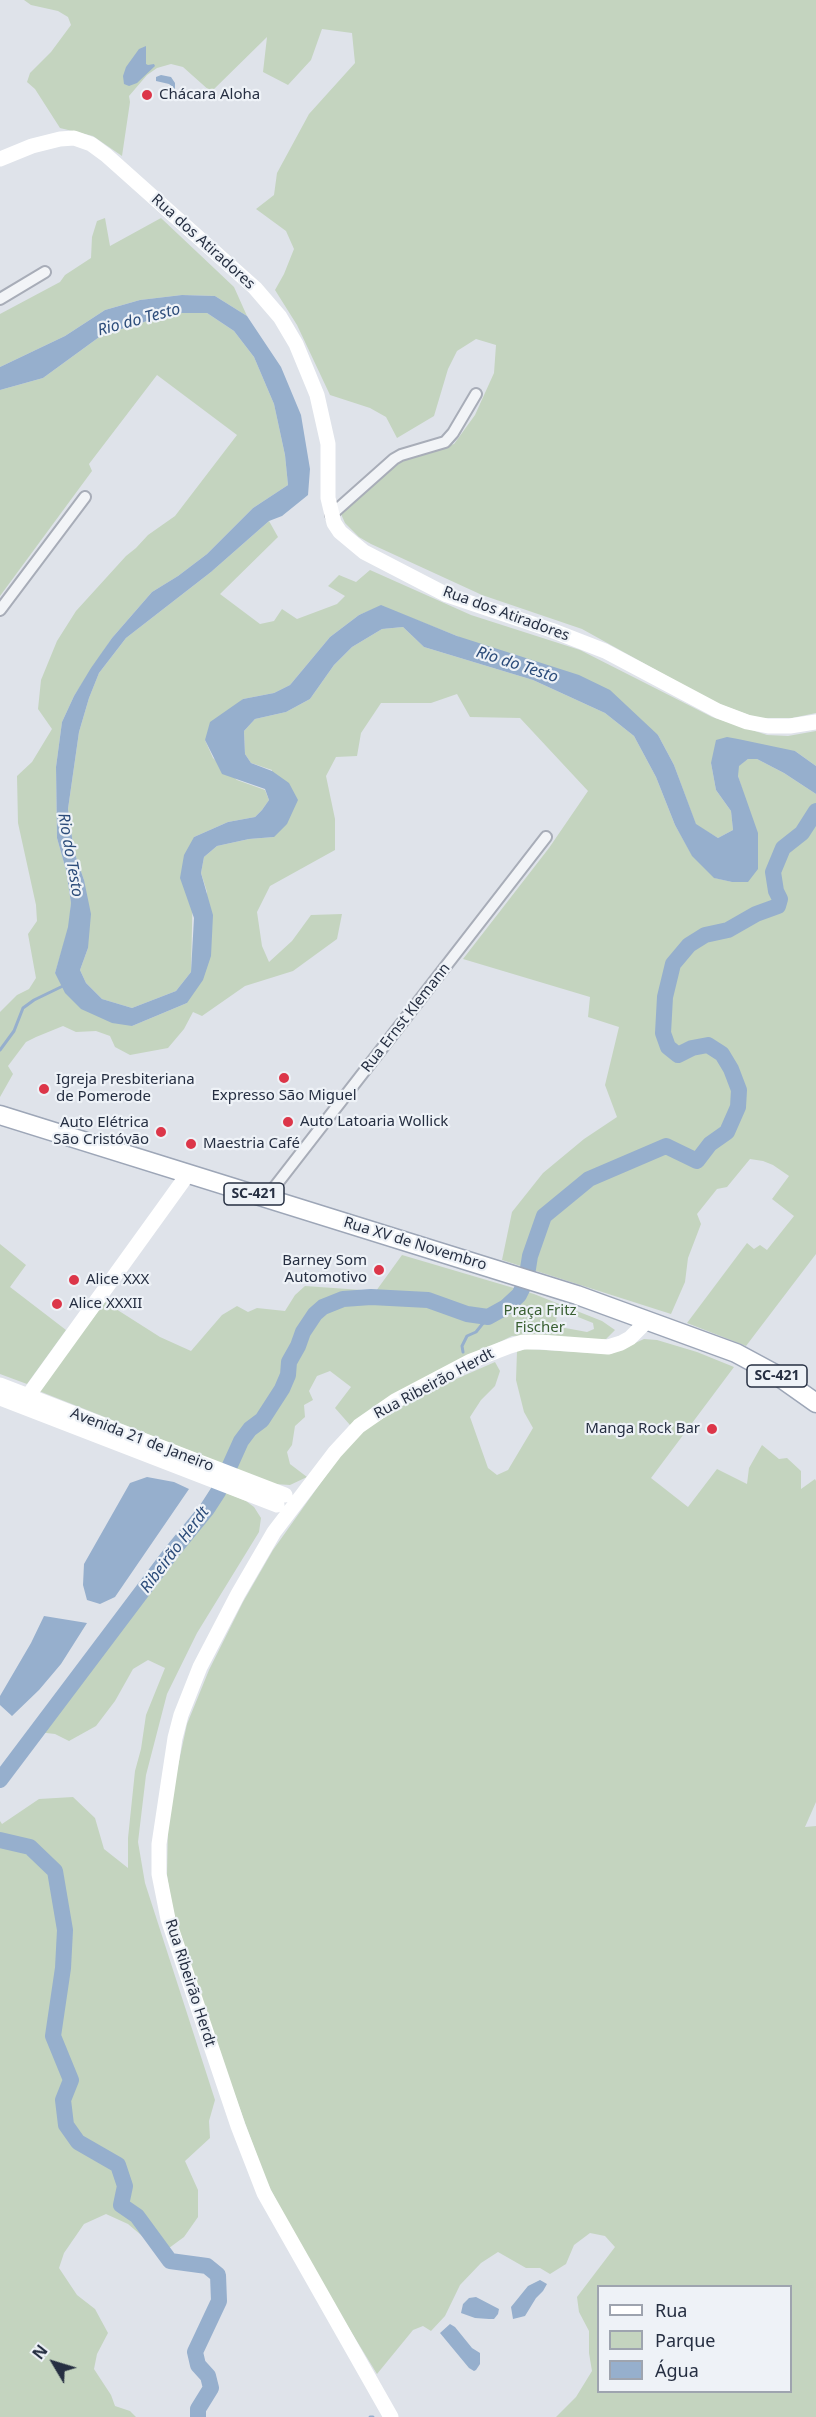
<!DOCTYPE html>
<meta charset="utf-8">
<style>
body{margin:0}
#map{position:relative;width:816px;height:2417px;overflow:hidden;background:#dfe3ea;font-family:"Noto Sans",sans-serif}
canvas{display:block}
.legend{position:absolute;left:597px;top:2285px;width:195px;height:108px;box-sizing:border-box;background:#eef2f7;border:2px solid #9ea4af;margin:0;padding:8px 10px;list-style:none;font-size:18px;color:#262f42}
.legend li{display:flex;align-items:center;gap:12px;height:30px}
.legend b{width:30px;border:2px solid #9ea4af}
.north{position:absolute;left:24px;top:2333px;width:60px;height:60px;-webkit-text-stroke:4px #eef2f7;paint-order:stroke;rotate:308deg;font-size:16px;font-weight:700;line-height:24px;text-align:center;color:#262f42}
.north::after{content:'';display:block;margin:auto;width:21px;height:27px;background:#262f42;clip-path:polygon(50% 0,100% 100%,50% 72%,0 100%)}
</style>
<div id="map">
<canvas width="816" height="2417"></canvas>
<ul class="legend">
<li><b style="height:8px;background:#fff"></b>Rua</li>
<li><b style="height:16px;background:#c4d4bf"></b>Parque</li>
<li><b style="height:16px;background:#96afcd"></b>Água</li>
</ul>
<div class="north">N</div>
</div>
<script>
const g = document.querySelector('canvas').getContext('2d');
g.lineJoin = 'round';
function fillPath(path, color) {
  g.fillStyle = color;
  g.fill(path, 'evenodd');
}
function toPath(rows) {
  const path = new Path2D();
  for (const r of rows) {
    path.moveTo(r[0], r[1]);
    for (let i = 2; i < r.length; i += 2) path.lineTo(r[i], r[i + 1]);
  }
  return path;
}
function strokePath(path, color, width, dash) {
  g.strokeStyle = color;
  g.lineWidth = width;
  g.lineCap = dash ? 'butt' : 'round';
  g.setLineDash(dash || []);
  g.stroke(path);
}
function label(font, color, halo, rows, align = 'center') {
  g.font = font + ' "Noto Sans",sans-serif';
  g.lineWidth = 4.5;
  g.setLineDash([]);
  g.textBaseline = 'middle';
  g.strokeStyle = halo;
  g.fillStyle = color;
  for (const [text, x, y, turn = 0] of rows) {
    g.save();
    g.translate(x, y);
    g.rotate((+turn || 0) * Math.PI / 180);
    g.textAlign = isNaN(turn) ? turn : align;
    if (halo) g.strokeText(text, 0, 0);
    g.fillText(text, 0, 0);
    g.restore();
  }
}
const green = toPath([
 [24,0,816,0,816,713,792,718,757,718,714,702,582,629,482,595,371,544,359,537,345,523,341,514,403,459,454,444,475,415,494,373,496,345,476,339,457,351,448,369,434,416,397,438,386,417,370,408,330,395,297,325,275,290,284,274,294,249,286,231,256,209,274,195,277,173,309,114,355,63,352,33,322,29,311,60,288,85,263,72,267,37,211,92,183,67,171,64,157,68,147,75,129,96,130,102,122,156,93,136,60,128,35,89,27,82,30,73,51,52,71,25,68,17,58,11,31,5],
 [105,218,110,246,161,218,234,287,247,316,215,296,182,295,140,300,105,310,65,336,0,367,0,314,60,282,65,275,91,258,92,237,97,221],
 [173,313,207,313,234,331,254,357,274,404,285,455,288,485,253,508,207,554,178,576,152,592,112,638,74,696,62,722,56,767,57,838,66,870,71,903,69,927,55,973,132,1026,187,1003,207,892,201,873,204,857,217,846,249,839,274,837,272,770,251,763,245,754,244,731,255,719,286,712,310,699,334,665,352,647,382,629,403,627,424,647,533,680,605,713,634,736,656,777,675,825,692,855,715,878,732,882,745,799,738,776,738,766,748,759,757,759,784,773,816,794,816,1254,746,1346,687,1323,747,1243,754,1249,760,1245,767,1250,794,1216,772,1199,789,1176,773,1165,763,1161,750,1159,727,1187,717,1189,697,1214,701,1224,688,1258,685,1282,671,1314,502,1260,512,1212,543,1173,584,1139,617,1117,605,1085,619,1027,588,1017,590,997,463,959,549,848,588,791,520,718,470,717,457,694,431,703,381,703,361,733,357,756,336,757,326,776,335,819,335,850,270,886,257,912,262,946,269,962,292,941,311,915,342,914,337,939,293,971,245,986,202,1016,193,1012,184,1029,168,1048,130,1055,115,1047,110,1036,96,1031,76,1032,63,1026,36,1037,26,1042,8,1066,13,1074,0,1097,0,1012,17,995,29,989,36,978,28,934,37,921,36,905,18,823,17,776,32,762,52,729,38,709,41,680,57,641,76,611,126,556,136,548,148,535,175,516,237,435,157,375,89,464,92,471,0,596,0,390,43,378,102,335],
 [269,521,278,537,220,594,260,624,274,621,282,609,297,619,337,604,345,596,328,586,339,575,356,582,370,570,471,615,580,650,712,717,767,735,788,736,816,731,816,766,795,751,711,763,716,790,731,811,733,830,718,838,696,825,674,765,658,735,457,636,381,606,359,615,330,637,290,685,274,693,243,699,205,740,213,758,237,780,265,790,269,800,262,810,255,817,228,822,194,837,191,972,176,991,132,1008,102,999,86,983,80,970,88,948,84,880,74,851,68,809,79,732,89,698,99,673,126,638,211,572],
 [0,1244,26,1265,10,1287,66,1330,27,1384,0,1374],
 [402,1255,534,1294,602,1321,615,1330,606,1339,598,1340,542,1335,512,1336,466,1358,350,1425,335,1408,351,1387,330,1371,317,1376,309,1391,313,1400,304,1405,305,1417,295,1426,292,1445,287,1452,290,1464,307,1477,290,1485,274,1484,39,1391,105,1302,160,1337,191,1351,222,1315,237,1306,248,1312,257,1308,285,1311,295,1295,305,1286,376,1291],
 [563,1311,593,1323,594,1329,587,1332,560,1327,556,1320,558,1314],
 [644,1339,657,1340,697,1352,734,1367,651,1478,688,1507,717,1469,747,1484,749,1468,762,1445,779,1459,787,1458,801,1471,801,1489,815,1479,816,1481,816,1802,805,1827,816,1826,816,2417,556,2417,576,2397,592,2371,589,2353,589,2331,579,2312,577,2297,615,2247,605,2236,590,2233,574,2245,566,2264,550,2274,540,2268,526,2268,498,2252,481,2263,460,2285,445,2316,431,2331,423,2326,413,2330,377,2374,301,2250,265,2178,175,1929,167,1875,168,1826,176,1775,187,1724,209,1670,243,1602,273,1550,337,1460,357,1435,382,1418,431,1390,495,1362,500,1371,495,1386,481,1400,470,1417,488,1468,497,1475,508,1470,533,1428,524,1412,516,1380,517,1351,527,1349,611,1354],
 [598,2286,790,2286,790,2392,598,2392],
 [212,1487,246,1501,254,1507,261,1518,259,1532,197,1633,167,1694,146,1775,138,1842,145,1883,215,2100,209,2121,210,2138,185,2161,198,2190,198,2217,184,2237,165,2251,155,2247,128,2224,106,2214,84,2224,64,2253,59,2268,77,2295,95,2309,108,2333,97,2354,94,2369,111,2395,115,2406,130,2411,136,2417,0,2417,0,1821,2,1824,39,1799,73,1797,95,1818,104,1849,128,1868,128,1838,135,1771,141,1749,146,1715,165,1668,148,1660,133,1669,115,1701,96,1726,69,1741,55,1734,38,1732,38,1722,49,1707,55,1708,113,1632,122,1610,159,1559,182,1536]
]);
const water = toPath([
 [146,46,146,64,148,65,154,64,155,66,137,83,129,86,124,84,123,76,126,67,139,49],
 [161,75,171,77,175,83,175,89,169,84,156,81,156,77],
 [182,295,215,296,247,316,281,367,301,415,310,469,308,495,282,516,269,521,211,572,126,638,99,673,89,698,79,732,68,809,74,851,84,880,91,914,88,948,80,970,86,983,102,999,132,1008,176,991,191,972,194,918,180,878,184,855,194,837,228,822,255,817,262,810,269,800,265,789,222,774,205,740,210,722,243,699,274,693,290,685,330,637,359,615,381,605,457,636,579,675,610,690,658,735,674,765,696,824,718,838,733,830,731,811,716,790,711,763,716,740,727,737,738,739,795,751,816,766,816,794,784,773,757,759,748,759,739,766,738,776,758,833,758,869,748,882,732,882,714,878,692,856,675,825,656,777,634,736,605,713,533,680,424,647,403,627,382,629,352,647,334,665,310,699,286,712,255,719,244,731,245,754,251,763,272,771,289,783,298,800,287,824,274,837,249,839,217,846,204,857,201,873,213,915,211,956,203,980,187,1003,132,1026,112,1023,81,1009,65,993,55,973,68,927,71,903,66,870,57,838,56,767,62,722,74,696,91,668,112,638,152,592,178,576,207,554,253,508,288,485,285,455,274,404,254,357,234,331,207,313,173,313,102,335,43,378,0,390,0,367,65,336,105,310,140,300],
 [147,1477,174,1482,189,1489,115,1597,100,1604,87,1600,83,1585,84,1564,130,1483],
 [44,1616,87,1623,61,1664,39,1690,12,1716,0,1705,0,1696,31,1643],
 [540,2280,547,2284,543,2291,536,2298,525,2316,513,2319,511,2307,528,2286],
 [476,2297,499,2309,498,2314,494,2319,489,2319,475,2318,461,2313,463,2304,469,2298],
 [450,2324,455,2327,472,2348,480,2353,480,2364,476,2370,474,2371,469,2368,440,2333]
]);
const stream = toPath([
 [0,1050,14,1031,23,1008,34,1000,65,985],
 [463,1352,462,1346,467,1336,476,1332,488,1317],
 [370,2417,373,2417]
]);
const river = toPath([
 [0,1780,171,1553,207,1509,218,1492,241,1441,250,1429,262,1420,282,1389,288,1375,289,1362,298,1346,303,1332,315,1314,323,1307,343,1299,371,1297,428,1300,467,1314,488,1317,506,1307,519,1295,526,1281,530,1256,544,1216,589,1179,666,1146,697,1161,710,1144,727,1132,738,1107,739,1090,731,1069,722,1054,708,1045,692,1048,678,1055,668,1047,663,1033,665,997,673,964,689,945,705,935,728,930,756,914,778,906,780,899,776,891,773,872,783,848,802,833,816,811],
 [0,1840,30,1847,55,1871,65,1930,63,1968,53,2036,71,2080,63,2100,66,2125,78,2142,118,2165,125,2186,121,2205,137,2216,170,2261,207,2266,218,2275,219,2301,195,2352,198,2365,208,2376,211,2388,198,2409,198,2417]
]);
const street = toPath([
 [0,299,45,272],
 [331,515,394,459,401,455,445,442,453,433,476,394],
 [0,610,85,497],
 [266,1198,546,837]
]);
const secondary = toPath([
 [0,159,32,146,60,139,74,138,91,144,106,155,255,288,280,317,296,344,317,395,328,444,328,498,334,523,340,532,364,552,447,595,551,630,605,651,718,711,747,722,768,726,790,726,816,722],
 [0,1385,285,1495],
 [28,1396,188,1174],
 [0,1398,277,1505],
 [391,2417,264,2193,238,2126,168,1919,159,1874,159,1844,175,1738,181,1715,200,1667,238,1594,274,1532,335,1452,359,1426,395,1401,471,1361,510,1346,523,1342,540,1342,608,1347,621,1343,630,1338,648,1320]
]);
const primary = toPath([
 [0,1115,577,1295,736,1353,775,1374,816,1403]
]);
const markers = [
 [147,95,6,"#dc3649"],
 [284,1078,6,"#dc3649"],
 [44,1089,6,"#dc3649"],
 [288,1122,6,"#dc3649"],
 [161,1132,6,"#dc3649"],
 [191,1144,6,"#dc3649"],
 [379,1270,6,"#dc3649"],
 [74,1280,6,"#dc3649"],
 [57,1304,6,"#dc3649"],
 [712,1429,6,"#dc3649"]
];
const shields = [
 [254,1194,60],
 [777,1376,60]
];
const shieldNames = [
 ["SC-421",254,1194],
 ["SC-421",777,1376]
];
const poiNames = [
 ["Chácara Aloha",159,95],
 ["Igreja Presbiteriana",56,1080],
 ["de Pomerode",56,1097],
 ["Expresso São Miguel",284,1096,"center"],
 ["Auto Latoaria Wollick",300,1122],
 ["Auto Elétrica",149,1123,"right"],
 ["São Cristóvão",149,1140,"right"],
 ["Maestria Café",203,1144],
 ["Barney Som",367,1261,"right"],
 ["Automotivo",367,1278,"right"],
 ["Alice XXX",86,1280],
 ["Alice XXXII",69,1304],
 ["Manga Rock Bar",700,1429,"right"]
];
const streetNames = [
 ["Rua dos Atiradores",203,242,42],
 ["Rua dos Atiradores",506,614,20],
 ["Rua Ernst Klemann",406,1018,-52],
 ["Rua XV de Novembro",415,1244,17],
 ["Rua Ribeirão Herdt",434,1384,-28],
 ["Avenida 21 de Janeiro",142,1440,21],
 ["Rua Ribeirão Herdt",190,1983,72]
];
const parkNames = [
 ["Praça Fritz",540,1311],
 ["Fischer",540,1328]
];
const waterNames = [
 ["Rio do Testo",139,320,-15],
 ["Rio do Testo",517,665,18],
 ["Rio do Testo",70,855,80],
 ["Ribeirão Herdt",175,1550,-53]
];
fillPath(green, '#c4d4bf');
fillPath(water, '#96afcd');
strokePath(stream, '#96afcd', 3);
strokePath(river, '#96afcd', 16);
strokePath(street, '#a8adb8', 14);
strokePath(primary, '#9da6b7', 21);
strokePath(street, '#f2f4f7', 10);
strokePath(secondary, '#fff', 15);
strokePath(primary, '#fff', 18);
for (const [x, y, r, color] of markers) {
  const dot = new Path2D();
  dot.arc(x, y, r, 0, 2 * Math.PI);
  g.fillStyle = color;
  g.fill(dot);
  strokePath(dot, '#eef2f7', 2);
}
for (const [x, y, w] of shields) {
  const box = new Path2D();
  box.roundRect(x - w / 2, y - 11, w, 22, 4.5);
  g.fillStyle = '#eef2f7';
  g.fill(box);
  strokePath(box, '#262f42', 1.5);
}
label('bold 14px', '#262f42', null, shieldNames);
label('15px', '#262f42', '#eef2f7', poiNames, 'left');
label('15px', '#262f42', '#eef2f7', streetNames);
label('15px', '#395f32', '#eef2f7', parkNames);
label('italic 16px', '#2c4c7a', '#eef2f7', waterNames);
</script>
